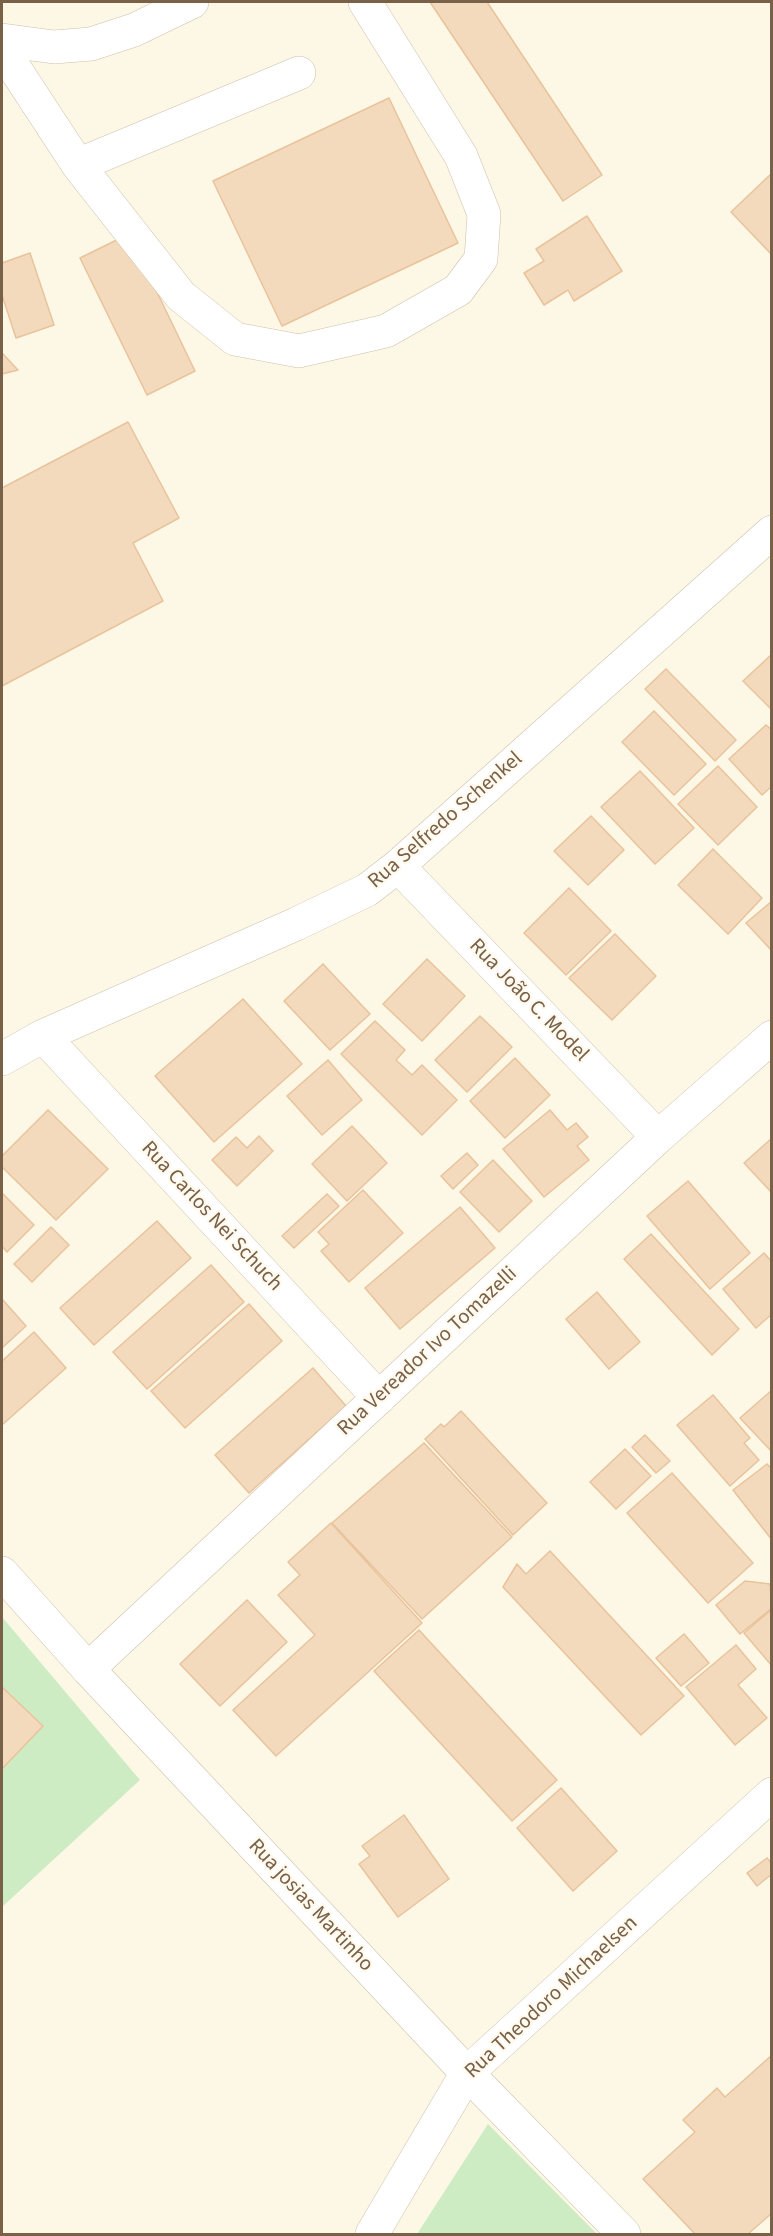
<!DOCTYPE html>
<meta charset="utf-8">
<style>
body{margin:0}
#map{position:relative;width:773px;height:2236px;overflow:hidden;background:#fdf7e6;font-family:"Source Sans 3",sans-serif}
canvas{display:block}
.frame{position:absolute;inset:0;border:3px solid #786049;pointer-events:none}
</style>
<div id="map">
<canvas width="773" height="2236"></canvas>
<div class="frame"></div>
</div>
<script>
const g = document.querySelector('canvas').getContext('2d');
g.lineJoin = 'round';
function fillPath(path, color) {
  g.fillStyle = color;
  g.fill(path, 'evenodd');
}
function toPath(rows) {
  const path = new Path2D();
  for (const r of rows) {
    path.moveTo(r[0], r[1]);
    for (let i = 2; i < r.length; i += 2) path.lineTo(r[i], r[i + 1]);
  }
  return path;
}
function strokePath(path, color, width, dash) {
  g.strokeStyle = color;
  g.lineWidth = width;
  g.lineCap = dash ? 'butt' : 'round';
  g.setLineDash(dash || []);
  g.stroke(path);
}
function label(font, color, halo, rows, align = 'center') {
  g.font = font + ' "Source Sans 3",sans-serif';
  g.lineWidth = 4.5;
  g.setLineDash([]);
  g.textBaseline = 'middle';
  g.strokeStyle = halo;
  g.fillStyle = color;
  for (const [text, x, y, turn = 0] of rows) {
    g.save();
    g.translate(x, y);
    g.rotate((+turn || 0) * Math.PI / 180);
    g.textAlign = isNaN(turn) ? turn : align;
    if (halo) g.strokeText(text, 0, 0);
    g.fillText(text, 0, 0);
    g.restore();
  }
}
const green = toPath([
 [2,1617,140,1780,2,1907],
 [488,2124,597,2234,417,2234]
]);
const building = toPath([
 [430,2,487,2,602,175,563,201,430,2],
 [389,98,458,243,282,326,213,181,389,98],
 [772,173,772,255,731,212,772,173],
 [587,216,622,271,574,301,568,290,544,305,524,273,544,261,536,249,587,216],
 [129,234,195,371,147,395,80,258,129,234],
 [30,253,54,325,16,338,2,295,2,263,30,253],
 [2,353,18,370,2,374,2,353],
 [128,422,179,518,133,543,163,601,2,686,2,488,128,422],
 [772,654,772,710,743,681,772,654],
 [666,669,736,740,715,761,645,689,666,669],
 [654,711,706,764,674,795,622,742,654,711],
 [766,725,772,730,772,786,762,795,729,759,766,725],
 [718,766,757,807,718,845,678,804,718,766],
 [640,771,694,828,655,864,601,807,640,771],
 [591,816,624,850,588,885,554,851,591,816],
 [713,849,762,898,728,934,678,885,713,849],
 [569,888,611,931,566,975,524,933,569,888],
 [772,901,772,951,746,923,772,901],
 [615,934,656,976,612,1020,569,978,615,934],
 [427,959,465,996,422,1041,383,1004,427,959],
 [323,964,370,1014,330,1050,284,1001,323,964],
 [243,999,302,1064,214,1142,155,1076,243,999],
 [480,1016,512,1047,467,1092,435,1060,480,1016],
 [375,1021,405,1050,396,1060,412,1075,422,1065,457,1100,422,1135,341,1054,375,1021],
 [515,1058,550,1095,505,1138,470,1101,515,1058],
 [328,1060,362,1100,322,1135,287,1096,328,1060],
 [48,1110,108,1169,56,1220,2,1167,2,1156,48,1110],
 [550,1110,567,1130,576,1123,588,1137,577,1146,589,1160,544,1197,503,1149,550,1110],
 [352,1126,387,1163,347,1201,312,1164,352,1126],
 [259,1136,273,1151,237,1186,212,1160,236,1137,247,1148,259,1136],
 [772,1138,772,1193,744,1163,772,1138],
 [467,1153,478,1165,453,1189,441,1176,467,1153],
 [493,1160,532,1201,499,1232,460,1192,493,1160],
 [688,1181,750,1253,710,1289,647,1216,688,1181],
 [363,1190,403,1233,349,1282,321,1251,329,1244,318,1232,363,1190],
 [2,1193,34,1225,7,1252,2,1246,2,1193],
 [327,1194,339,1206,294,1248,282,1236,327,1194],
 [460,1207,495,1248,400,1329,365,1288,460,1207],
 [157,1221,191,1258,94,1345,60,1308,157,1221],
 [51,1227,69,1245,32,1282,14,1264,51,1227],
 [651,1234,739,1329,712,1355,624,1259,651,1234],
 [764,1253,772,1262,772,1314,756,1328,723,1289,764,1253],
 [211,1265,244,1302,147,1389,113,1352,211,1265],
 [597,1292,640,1342,609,1369,566,1319,597,1292],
 [2,1299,26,1326,2,1348,2,1299],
 [249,1304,282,1341,185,1428,151,1391,249,1304],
 [34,1332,66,1368,2,1425,2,1361,34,1332],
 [313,1368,346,1406,249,1493,215,1455,313,1368],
 [772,1390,772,1452,740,1418,772,1390],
 [713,1395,750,1438,744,1443,759,1460,730,1486,677,1425,713,1395],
 [461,1411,547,1503,513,1535,425,1439,441,1424,444,1427,461,1411],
 [645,1435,670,1461,656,1473,632,1447,645,1435],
 [424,1443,512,1537,422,1619,332,1523,424,1443],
 [625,1449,651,1476,616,1509,590,1482,625,1449],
 [767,1464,772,1469,772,1540,733,1490,767,1464],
 [672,1473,753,1563,708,1603,627,1513,672,1473],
 [331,1523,422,1623,276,1756,233,1710,315,1635,278,1595,300,1575,288,1562,331,1523],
 [550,1551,684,1696,641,1735,503,1587,517,1564,526,1574,550,1551],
 [745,1581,770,1584,772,1608,740,1634,716,1605,745,1581],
 [247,1600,287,1642,220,1706,180,1664,247,1600],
 [772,1609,772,1666,744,1633,772,1609],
 [419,1630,557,1780,512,1821,374,1671,419,1630],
 [684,1634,709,1663,681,1686,656,1658,684,1634],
 [736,1645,756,1669,738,1685,767,1718,735,1745,686,1687,736,1645],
 [2,1687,43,1726,2,1769,2,1687],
 [561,1788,617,1851,573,1891,517,1828,561,1788],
 [404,1815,449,1879,398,1917,359,1864,370,1856,362,1846,404,1815],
 [767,1858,772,1864,772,1874,757,1886,747,1873,767,1858],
 [772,2055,772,2213,748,2234,695,2234,643,2179,695,2132,683,2120,717,2088,725,2097,772,2055]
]);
const minor = toPath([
 [2,40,54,47,91,44,134,30,192,2],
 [2,49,78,165,181,296,235,339,299,351,386,331,458,290,481,259,484,214,461,156,365,2],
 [78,165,299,73],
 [398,866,658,1137],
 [43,1036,379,1398],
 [2,1059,43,1036,296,924,367,890,398,866,772,532],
 [2,1573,88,1669,467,2073,624,2234],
 [88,1669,658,1137,772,1037],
 [372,2234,467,2073,772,1794]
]);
const streetNames = [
 ["Rua Selfredo Schenkel",446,821,-41],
 ["Rua João C. Model",528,1001,46],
 ["Rua Carlos Nei Schuch",211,1217,47],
 ["Rua Vereador Ivo Tomazelli",428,1352,-43],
 ["Rua josias Martinho",310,1906,47],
 ["Rua Theodoro Michaelsen",552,1998,-43]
];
fillPath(green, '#ceecc3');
fillPath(building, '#f4dabc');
strokePath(building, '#e8c39b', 1.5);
strokePath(minor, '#d0c0ab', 34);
strokePath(minor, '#fff', 33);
label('21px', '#786049', '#fffaed', streetNames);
</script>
